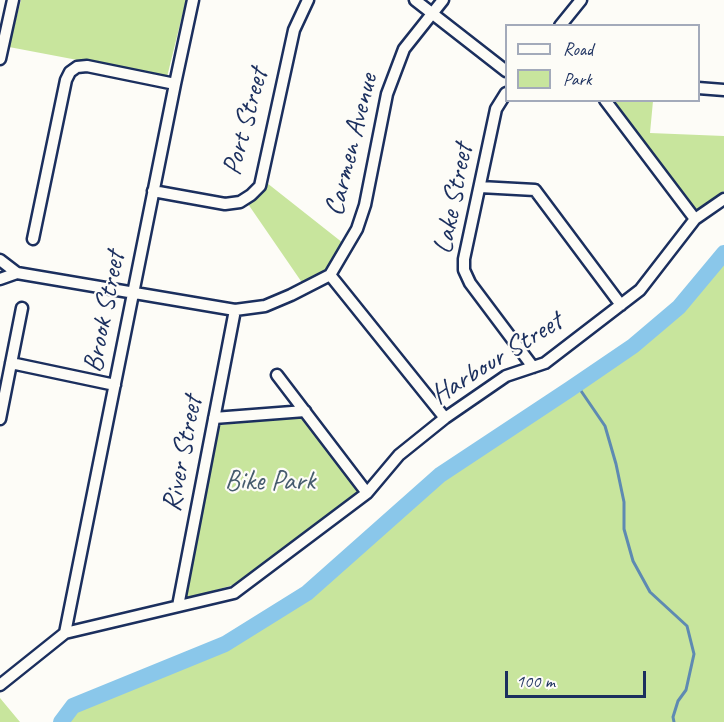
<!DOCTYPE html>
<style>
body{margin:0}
#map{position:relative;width:724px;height:722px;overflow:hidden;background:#fdfcf7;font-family:Caveat,sans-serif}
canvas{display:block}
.legend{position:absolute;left:505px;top:24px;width:195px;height:78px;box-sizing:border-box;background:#fdfcf7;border:2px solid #a3aaba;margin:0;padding:8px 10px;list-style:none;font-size:18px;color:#1b2f5e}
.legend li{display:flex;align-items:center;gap:12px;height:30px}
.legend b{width:30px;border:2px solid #a3aaba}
.scale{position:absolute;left:505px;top:671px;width:141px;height:27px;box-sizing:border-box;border:3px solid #1b2f5e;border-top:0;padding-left:8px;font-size:18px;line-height:21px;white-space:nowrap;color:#1b2f5e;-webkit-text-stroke:4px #fdfcf7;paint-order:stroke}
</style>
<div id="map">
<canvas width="724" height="722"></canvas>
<ul class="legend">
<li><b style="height:8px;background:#fdfcf7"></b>Road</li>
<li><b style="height:16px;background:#c8e59d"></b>Park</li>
</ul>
<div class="scale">100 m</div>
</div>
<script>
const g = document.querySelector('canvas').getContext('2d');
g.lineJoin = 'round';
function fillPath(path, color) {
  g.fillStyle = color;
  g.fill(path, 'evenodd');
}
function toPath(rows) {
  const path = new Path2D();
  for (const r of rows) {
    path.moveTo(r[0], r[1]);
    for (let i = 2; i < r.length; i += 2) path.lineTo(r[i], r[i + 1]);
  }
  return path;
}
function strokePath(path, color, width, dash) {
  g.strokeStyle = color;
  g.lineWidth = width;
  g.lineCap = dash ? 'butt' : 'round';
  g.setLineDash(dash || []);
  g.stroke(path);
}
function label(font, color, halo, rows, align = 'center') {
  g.font = font + ' Caveat,sans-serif';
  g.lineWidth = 4.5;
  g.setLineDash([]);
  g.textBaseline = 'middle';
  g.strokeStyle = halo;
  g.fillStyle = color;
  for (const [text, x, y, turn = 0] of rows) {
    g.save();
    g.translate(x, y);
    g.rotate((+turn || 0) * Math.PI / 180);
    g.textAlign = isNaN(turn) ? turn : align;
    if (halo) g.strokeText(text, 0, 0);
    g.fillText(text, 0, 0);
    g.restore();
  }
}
const green = toPath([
 [21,0,186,0,167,77,9,47],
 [609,101,653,101,650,133,724,136,724,191,696,211],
 [267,183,343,243,328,270,303,284,248,204],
 [724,253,724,722,61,722,73,706,225,644,307,593,440,475,577,385,633,346,679,307],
 [302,417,359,492,233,585,185,599,219,425],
 [0,698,20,722,0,722]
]);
const stream = toPath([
 [577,385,605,426,616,464,624,502,624,529,633,561,650,592,687,626,694,654,686,690,678,701,673,717,674,722]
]);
const river = toPath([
 [61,722,73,706,225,644,307,593,440,475,570,389,633,346,679,307,724,253]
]);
const street = toPath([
 [415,0,506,71],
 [560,26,581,0],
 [0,59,13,0],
 [698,88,724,90],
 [506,93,496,109,464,259,464,270,470,283,533,367],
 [605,100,695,219],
 [480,187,535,190,621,305],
 [153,191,225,204,240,202,251,195,260,186,294,30,308,0],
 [33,239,66,80,70,72,77,67,87,66,175,84],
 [0,260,17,273],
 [330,275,445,418],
 [0,279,17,273,235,310,265,306,291,295,330,275,357,229,365,205,387,94,404,49,443,0],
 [11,363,115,385],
 [277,375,367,493],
 [214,418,305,411],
 [0,419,22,308],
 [178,606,235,310],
 [65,633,175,84,193,0],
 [0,685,65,633,234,593,367,493,399,455,445,418,506,376,545,363,640,290,695,219,724,199]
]);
const streetNames = [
 ["Port Street",246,122,-75],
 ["Carmen Avenue",352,145,-76],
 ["Lake Street",454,199,-79],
 ["Brook Street",105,312,-79],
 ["Harbour Street",497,359,-32],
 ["River Street",183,454,-79]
];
const parkNames = [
 ["Bike Park",270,482]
];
fillPath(green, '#c8e59d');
strokePath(stream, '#5e8ab2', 3);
strokePath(river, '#8ac7ea', 16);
strokePath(street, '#1b2f5e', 15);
strokePath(street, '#fdfcf7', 10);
label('28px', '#1b2f5e', '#fdfcf7', streetNames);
label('28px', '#465c6e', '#fdfcf7', parkNames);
</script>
